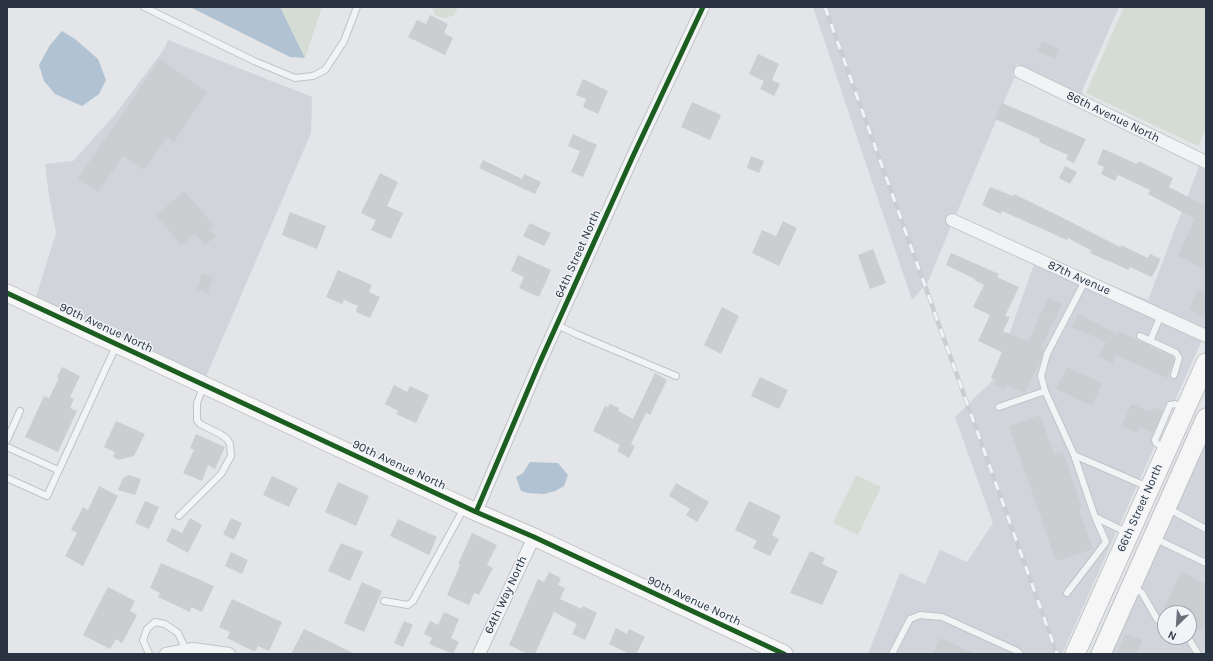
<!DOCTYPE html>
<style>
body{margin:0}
#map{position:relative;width:1213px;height:661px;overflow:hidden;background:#e3e5e8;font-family:Karla,sans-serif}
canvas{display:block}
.frame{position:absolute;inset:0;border:8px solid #293342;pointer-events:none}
.north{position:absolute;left:1157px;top:605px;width:40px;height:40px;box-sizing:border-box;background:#f0f4f7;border:1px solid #a0a7af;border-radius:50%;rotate:205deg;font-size:11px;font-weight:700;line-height:16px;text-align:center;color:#293342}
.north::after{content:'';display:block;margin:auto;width:14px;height:18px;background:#6a717c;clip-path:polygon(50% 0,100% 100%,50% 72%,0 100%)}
</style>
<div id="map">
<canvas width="1213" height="661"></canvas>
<div class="frame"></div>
<div class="north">N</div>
</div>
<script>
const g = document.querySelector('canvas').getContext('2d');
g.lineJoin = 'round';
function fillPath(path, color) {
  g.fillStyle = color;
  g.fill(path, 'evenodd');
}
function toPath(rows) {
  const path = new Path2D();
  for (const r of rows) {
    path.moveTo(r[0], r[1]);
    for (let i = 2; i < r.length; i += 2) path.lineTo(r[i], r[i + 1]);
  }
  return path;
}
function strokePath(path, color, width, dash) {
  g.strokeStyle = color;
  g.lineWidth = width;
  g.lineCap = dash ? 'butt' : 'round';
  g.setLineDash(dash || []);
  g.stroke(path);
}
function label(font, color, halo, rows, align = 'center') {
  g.font = font + ' Karla,sans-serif';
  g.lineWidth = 3;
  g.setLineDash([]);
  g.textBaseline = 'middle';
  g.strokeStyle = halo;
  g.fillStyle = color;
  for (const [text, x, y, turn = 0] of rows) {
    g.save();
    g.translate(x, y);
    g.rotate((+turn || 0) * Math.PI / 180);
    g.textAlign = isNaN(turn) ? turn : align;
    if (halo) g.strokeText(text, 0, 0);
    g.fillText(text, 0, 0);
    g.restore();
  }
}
const built = toPath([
 [813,7,1119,7,1082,91,1083,96,1017,64,1012,75,1015,76,956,215,950,213,945,223,951,226,928,282,912,300],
 [168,40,312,97,311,133,205,379,35,300,56,233,49,196,45,164,73,161,117,112,164,49],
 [1199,166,1206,169,1206,329,1084,274,1148,300],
 [1034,264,1202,340,1062,654,868,654,900,573,925,584,940,550,967,562,993,523,955,417,993,380],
 [1206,442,1206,654,1110,654],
 [1165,613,1189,613,1189,637,1165,637]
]);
const green = toPath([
 [280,7,322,7,305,58],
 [432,7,458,7,454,15,446,18,437,16,434,13],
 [1124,7,1202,7,1206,9,1206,129,1198,146,1086,93],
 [856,475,881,487,858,535,833,523]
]);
const water = toPath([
 [190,7,280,7,305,58,290,57],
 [62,31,75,39,98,59,106,80,99,94,82,106,55,94,44,81,39,65,50,45],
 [530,462,558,463,568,475,564,486,555,491,544,494,528,493,521,491,516,477,523,473]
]);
const building = toPath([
 [430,15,448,24,444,33,453,38,445,55,408,37,417,20,426,24],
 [1042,41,1059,49,1055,59,1037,51],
 [758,54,779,64,772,80,780,84,774,96,760,89,764,81,749,74],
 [160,59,207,92,174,142,167,137,144,170,123,156,98,192,78,178],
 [583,79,608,91,598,114,583,107,586,99,576,95],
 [692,102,721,115,710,140,681,127],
 [1002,103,1086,139,1074,163,1066,159,1068,155,1039,142,1040,139,995,119],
 [573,134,597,145,583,177,571,172,580,151,568,146],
 [1103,149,1137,164,1139,161,1173,178,1169,187,1206,206,1206,261,1203,268,1178,256,1195,219,1148,194,1150,190,1118,175,1115,181,1101,174,1104,167,1097,164],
 [751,156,764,161,759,173,747,168],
 [483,160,522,179,524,174,541,182,535,194,479,168],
 [1065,166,1077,172,1070,184,1059,178],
 [380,173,398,182,387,206,403,213,391,239,371,230,376,220,361,213],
 [990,187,1013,196,1014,194,1057,215,1120,247,1121,245,1148,258,1150,254,1161,259,1152,277,1130,267,1128,270,1109,261,1108,261,1090,253,1092,251,1068,238,1067,240,1002,211,1001,214,982,205],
 [184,191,214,225,210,229,216,236,205,245,195,234,181,245,156,216],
 [290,212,326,226,317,249,282,235],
 [783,221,797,228,779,266,752,253,762,230,776,236],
 [530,223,551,233,544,246,523,236],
 [873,249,886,283,870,289,858,255],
 [951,253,999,274,997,277,1019,287,1005,316,1010,317,1003,331,1028,342,1048,298,1062,304,1041,348,1044,349,1041,359,1025,393,1006,385,1004,389,995,385,997,380,991,378,1002,352,978,341,990,315,973,307,984,285,974,280,975,279,946,265],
 [518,255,551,270,539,297,519,288,524,277,511,271],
 [338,270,372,285,369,292,380,297,370,318,356,312,358,306,344,300,342,304,326,297],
 [202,273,213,277,208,293,197,289],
 [1198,289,1206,293,1206,311,1204,316,1189,309],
 [722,307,739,316,721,354,704,345],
 [1078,314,1101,325,1100,326,1118,334,1119,331,1173,357,1174,359,1167,378,1116,355,1113,363,1099,357,1106,342,1072,327],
 [62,367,80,376,70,397,74,399,70,408,77,411,58,452,25,437,44,396,49,398,59,378,57,377],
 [1067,367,1102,383,1092,406,1056,389],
 [655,373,667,380,650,415,646,413,631,444,635,446,629,458,617,451,620,445,593,431,605,406,608,407,610,404,619,408,618,411,633,419],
 [760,377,788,390,779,409,751,396],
 [394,385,407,392,410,386,429,395,416,423,396,414,398,411,385,404],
 [1131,404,1151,412,1153,407,1163,411,1153,433,1139,426,1137,433,1122,426],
 [1040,415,1054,454,1063,451,1082,508,1079,509,1093,549,1056,561,1009,426],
 [116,421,145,434,134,456,118,460,113,457,115,452,104,447],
 [196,434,225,447,215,469,208,465,202,481,183,473,194,450,190,448],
 [129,475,141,479,135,495,118,490,123,478],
 [272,476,298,488,289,507,263,495],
 [338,482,369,496,356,526,325,512],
 [676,483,709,502,697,522,686,515,690,509,669,496],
 [99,486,118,496,83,566,65,556,77,533,71,530,83,507,88,510],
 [145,501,159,507,149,529,135,523],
 [749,501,781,516,772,535,779,539,770,556,753,548,757,541,735,530],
 [190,518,202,525,188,553,166,541,172,528,182,533],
 [231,518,242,523,234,540,223,534],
 [398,519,437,537,429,555,390,536],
 [472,533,497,545,487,565,493,568,479,595,474,593,469,605,447,595,460,565,458,564],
 [341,543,363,552,350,581,328,571],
 [810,551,825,558,822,564,838,571,822,605,790,593],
 [231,552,248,560,242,574,225,566],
 [161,563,214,586,202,612,191,607,190,612,158,597,160,593,150,588],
 [549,572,561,578,558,585,565,588,560,599,582,609,583,606,597,613,585,640,572,634,577,624,554,612,535,654,528,654,509,645,538,579,544,582],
 [1181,572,1206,584,1206,628,1204,627,1202,631,1189,625,1189,613,1175,613,1164,608],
 [362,582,382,591,364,632,344,623],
 [108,587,135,601,130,611,137,615,122,643,116,639,110,649,83,635],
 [232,599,282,622,269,651,258,646,255,652,227,638,230,632,219,627],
 [444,612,459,619,451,638,459,642,453,654,429,644,432,638,424,634,430,621,438,625],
 [404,621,413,625,403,647,394,643],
 [616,628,627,634,629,629,645,637,636,654,630,654,609,644],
 [304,629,355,654,291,654],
 [1125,634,1142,640,1137,654,1117,654],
 [940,638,977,654,933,654]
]);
const lane = toPath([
 [144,7,254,61,295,78,313,76,325,70,344,41,357,7],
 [557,325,576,334,676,376],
 [1140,336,1176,353,1179,358,1174,375],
 [1150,341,1161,315],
 [1045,391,1041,376,1047,354,1085,281],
 [999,407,1045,391,1074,455],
 [7,440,20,411],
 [7,447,58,470],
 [1166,448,1156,443,1155,440,1170,405,1175,404,1183,407],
 [7,478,47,496,116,346],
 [1169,509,1206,529],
 [179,516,221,474,231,456,230,444,227,439,220,434,200,424,197,420,197,403,204,385],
 [1128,533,1095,517,1074,455,1148,487],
 [1154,538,1206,563],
 [1133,587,1142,593,1157,619,1165,627],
 [1067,593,1106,542,1095,517],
 [384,601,408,605,413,601,464,508],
 [1186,637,1189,639,1198,654],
 [149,654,143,640,147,629,155,622,165,624,178,633,186,650],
 [892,654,910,619,920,615,942,617,1017,651,1020,654]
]);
const street = toPath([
 [1020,72,1206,162],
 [952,220,1206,336],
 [476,512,539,364,633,156,703,7],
 [166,654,193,649,229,654],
 [479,654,534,537]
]);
const secondary = toPath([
 [7,293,476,512,534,537,784,654]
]);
const primary = toPath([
 [1075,654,1206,363],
 [1101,654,1206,418]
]);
const rail = toPath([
 [825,7,1057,654]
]);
const cycleway = toPath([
 [7,293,476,512,534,537,784,654],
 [476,512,539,364,633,156,703,7]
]);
const streetNames = [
 ["86th Avenue North",1113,117,26],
 ["64th Street North",578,254,-66],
 ["87th Avenue",1079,278,24],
 ["90th Avenue North",106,328,25],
 ["90th Avenue North",399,465,25],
 ["66th Street North",1140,508,-66],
 ["64th Way North",506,595,-65],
 ["90th Avenue North",694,601,25]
];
fillPath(built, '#d1d5db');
fillPath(green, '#d4dcd3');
fillPath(water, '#b1c3d3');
fillPath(building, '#cbcdd0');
strokePath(lane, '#c1c3c6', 8);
strokePath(street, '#c1c3c6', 14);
strokePath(secondary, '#c1c3c6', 19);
strokePath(primary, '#bfc2c6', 21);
strokePath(lane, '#f2f3f5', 6);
strokePath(street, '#f2f3f5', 12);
strokePath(secondary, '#f6f6f7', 17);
strokePath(primary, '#f6f6f7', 19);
strokePath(rail, '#cbcdd0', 4.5);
strokePath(rail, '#f0f4f7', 3, [9]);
strokePath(cycleway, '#1b5e20', 5);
label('12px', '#293342', '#f0f4f7', streetNames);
</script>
